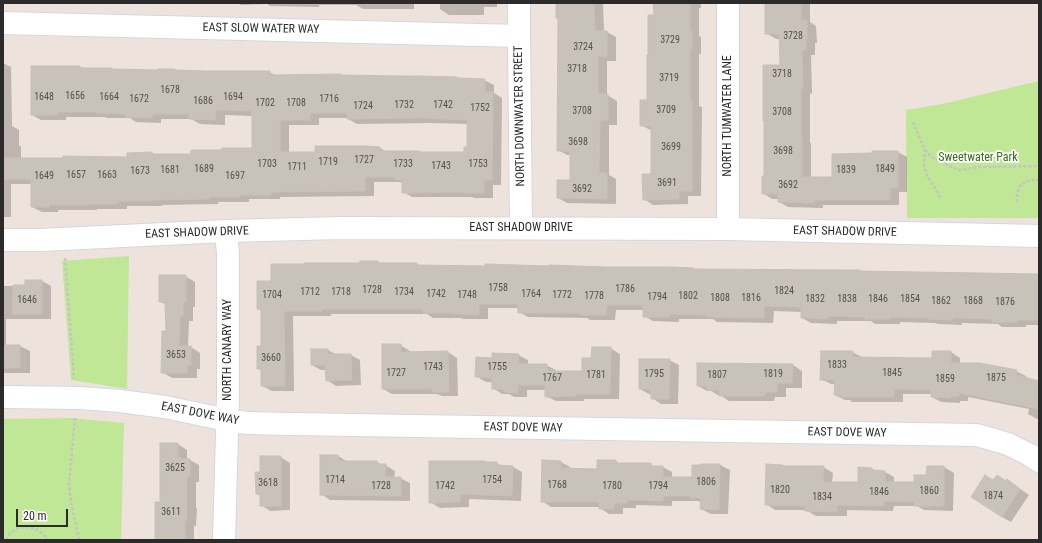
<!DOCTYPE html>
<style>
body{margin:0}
#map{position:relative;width:1042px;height:543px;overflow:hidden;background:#eee3dc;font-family:"Roboto Condensed",sans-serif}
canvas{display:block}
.frame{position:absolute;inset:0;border:4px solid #2b2b2b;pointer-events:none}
.scale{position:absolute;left:16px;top:509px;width:52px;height:18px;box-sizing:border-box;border:2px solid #2b2b2b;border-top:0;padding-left:5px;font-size:12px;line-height:14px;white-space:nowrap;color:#2b2b2b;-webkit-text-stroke:3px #fff;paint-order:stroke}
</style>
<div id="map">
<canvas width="1042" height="543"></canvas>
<div class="frame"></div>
<div class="scale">20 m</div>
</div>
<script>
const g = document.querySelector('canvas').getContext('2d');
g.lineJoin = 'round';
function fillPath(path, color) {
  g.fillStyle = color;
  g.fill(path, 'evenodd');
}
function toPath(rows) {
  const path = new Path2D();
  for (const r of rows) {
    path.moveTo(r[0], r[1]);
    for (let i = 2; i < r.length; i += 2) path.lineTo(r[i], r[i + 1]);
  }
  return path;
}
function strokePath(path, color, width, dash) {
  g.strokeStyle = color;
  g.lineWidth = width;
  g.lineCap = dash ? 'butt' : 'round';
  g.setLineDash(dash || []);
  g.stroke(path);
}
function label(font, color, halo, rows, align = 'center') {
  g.font = font + ' "Roboto Condensed",sans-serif';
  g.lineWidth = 3.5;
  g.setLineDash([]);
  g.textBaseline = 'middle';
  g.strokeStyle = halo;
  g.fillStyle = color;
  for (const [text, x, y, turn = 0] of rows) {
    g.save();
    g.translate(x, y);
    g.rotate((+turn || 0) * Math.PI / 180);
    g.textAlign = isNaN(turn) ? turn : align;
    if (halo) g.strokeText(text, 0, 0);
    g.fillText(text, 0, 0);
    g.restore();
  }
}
const green = toPath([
 [1039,81,1039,218,907,218,906,110,942,104],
 [129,256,127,389,71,380,62,261],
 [71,418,124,423,121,540,3,540,3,419]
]);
const shadow = toPath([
 [172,3,192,3,192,4,174,4],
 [238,3,414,3,414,9,363,9,356,5,319,5,319,7,270,6,267,4,241,5],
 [440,3,497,3,497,7,484,7,484,15,449,15,440,9],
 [557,3,603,3,604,32,607,32,616,37,616,61,607,61,607,95,617,101,617,125,609,125,609,175,616,179,616,204,567,203,558,198,571,181,571,155,567,155,558,150,559,18],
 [654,3,701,3,701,8,699,8,699,36,701,37,701,54,699,54,699,106,702,107,701,196,688,196,688,204,653,205,644,199,652,175,652,131,641,125,648,101,655,16],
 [765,3,810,3,810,22,816,26,817,43,815,43,815,55,811,55,812,93,810,94,810,143,811,143,811,178,833,178,898,152,907,157,907,192,899,192,899,205,823,205,823,208,788,207,779,202,779,199,772,199,763,193,765,177,765,122,764,121,781,66,780,39,776,39,766,33],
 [3,63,11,67,12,126,19,130,19,145,21,147,21,159,128,158,152,153,154,155,192,155,253,149,253,116,225,115,225,125,200,124,191,119,161,119,161,123,136,122,130,118,107,118,105,117,66,117,66,120,41,120,32,115,80,67,82,69,112,69,115,70,269,72,275,75,341,75,344,76,484,80,494,85,494,93,502,98,501,185,493,185,493,198,474,198,472,197,412,197,403,192,403,183,400,182,374,182,374,196,280,197,280,199,249,199,249,202,218,202,218,204,162,205,162,206,127,206,127,209,97,209,97,210,58,210,58,212,42,212,32,207,32,184,11,184,11,217,3,217],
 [319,118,348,118,348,119,357,124,431,123,468,124,468,148,465,153,422,153,387,152,380,148,368,148,316,152,289,153,289,125,319,125],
 [378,262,382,264,417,264,420,266,1039,275,1039,325,1026,325,1026,327,1002,327,998,324,962,323,962,325,938,324,935,323,900,322,900,324,875,324,871,321,837,321,837,324,811,323,802,318,802,312,774,311,773,323,717,322,713,319,679,319,679,322,653,321,644,316,644,310,616,310,615,320,590,320,587,318,528,317,519,312,519,308,488,308,488,319,464,319,461,318,433,318,427,314,331,314,331,316,293,316,294,391,272,391,262,386,262,371,258,368,262,347,262,311,258,309,272,282,361,264],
 [185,276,195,282,195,307,193,307,193,321,189,321,188,347,191,347,200,353,200,369,197,369,197,378,172,378,162,372,167,332,166,305,160,301],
 [42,281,51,286,51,319,6,319,6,346,20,346,30,351,30,373,3,373,3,286,26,286],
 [400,345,410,351,410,352,448,352,457,358,458,396,442,396,437,394,392,394,383,389],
 [610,348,620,354,619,399,584,399,584,401,556,401,546,396,546,390,527,390,527,397,514,397,509,394,502,394,493,388,493,382,486,382,476,376,493,359,518,355,528,360,528,365,546,365,556,370,556,372,583,372,592,359],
 [328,350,337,355,351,355,360,360,361,385,336,386,327,380,326,370,321,370,312,365],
 [852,352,862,357,933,359,933,352,951,352,960,358,960,364,1016,371,1026,376,1025,379,1039,382,1039,420,1028,414,1029,409,968,397,968,401,960,401,960,403,941,402,932,397,932,394,903,394,903,402,852,402,850,400,845,400,835,395,836,384,831,384,821,379],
 [669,360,679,365,678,404,661,404,652,398,652,394,649,394,640,389],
 [793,365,802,371,802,388,786,388,786,397,775,397,774,401,729,401,720,395,718,395,711,391,707,391,698,386],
 [178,444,187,450,187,460,190,460,199,465,199,482,196,482,196,508,197,508,196,526,194,526,194,540,156,540,161,503],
 [338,456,348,462,377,462,382,465,385,465,395,471,394,478,400,478,410,483,410,501,330,500,321,494],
 [280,457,290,463,290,510,270,511,261,505,261,496,257,494,261,473],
 [616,461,620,464,650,464,655,467,663,467,672,472,672,478,693,478,702,466,702,465,720,465,730,470,728,514,711,514,701,509,702,503,698,501,672,501,672,506,636,505,636,508,623,508,623,514,609,514,600,508,600,507,551,507,542,501,561,462,570,467,570,469,598,470],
 [487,463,497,463,501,466,513,467,522,472,521,501,469,499,469,507,440,508,430,502],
 [783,466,785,467,823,467,833,473,832,483,859,483,872,469,876,471,885,472,894,477,894,483,915,483,927,476,928,467,944,467,954,473,953,511,924,510,917,506,894,506,893,511,847,510,847,516,816,516,806,510,775,510,766,504],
 [994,481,1007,482,1016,486,1029,495,1011,522,1002,517]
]);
const building = toPath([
 [556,3,594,3,595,31,607,31,607,56,598,56,598,94,608,94,608,120,600,120,599,173,607,173,607,199,557,198,557,180,570,180,570,151,557,151,558,18,556,18,556,3],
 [653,3,690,3,690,31,692,31,692,49,690,49,690,101,692,101,692,191,679,191,679,199,643,200,642,174,651,174,651,126,640,126,640,100,647,100,647,55,648,55,648,15,654,15,653,3],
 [765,3,801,3,801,20,807,20,807,39,806,39,806,50,802,50,803,89,801,89,801,137,802,137,802,177,832,177,832,154,872,153,872,151,898,151,898,188,890,188,890,200,814,200,814,203,778,202,778,194,762,194,762,176,764,176,764,121,763,121,763,65,780,65,779,34,765,34,765,3],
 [31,66,80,66,80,68,112,68,112,69,158,70,158,69,175,69,175,70,207,71,270,71,270,75,341,74,341,75,403,76,421,76,457,77,457,78,485,79,485,92,493,92,492,180,484,180,484,193,464,193,464,192,402,193,402,180,395,180,395,177,365,177,365,191,271,192,271,195,240,195,240,197,209,197,209,199,153,200,153,201,118,201,118,204,88,204,88,205,49,205,49,207,31,207,31,179,3,179,3,158,63,158,63,156,127,157,127,153,152,152,152,154,191,154,191,150,222,150,222,148,252,148,252,111,216,110,215,120,189,119,189,114,152,114,152,118,126,117,126,114,97,113,97,112,57,112,57,115,31,115,31,66],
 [310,113,347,113,347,119,421,118,467,120,467,147,464,147,464,152,420,152,420,151,380,151,380,147,367,146,315,146,315,152,280,152,280,120,310,120,310,113],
 [360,261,378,261,378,263,417,263,417,265,485,266,485,264,549,266,549,265,607,267,671,267,694,268,694,269,842,270,860,270,860,271,1039,274,1039,320,1017,320,1017,322,992,322,992,319,953,318,953,320,927,319,927,318,891,317,891,319,865,319,865,317,828,316,828,319,801,318,801,307,764,306,764,318,707,317,707,315,670,314,670,317,643,317,643,305,607,305,606,315,580,315,580,313,518,313,518,304,479,304,479,315,454,314,454,313,423,313,423,309,322,309,322,311,284,311,285,386,261,386,261,369,257,369,257,346,261,346,261,309,257,309,257,281,271,281,271,264,304,264,304,263,360,263,360,261],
 [159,275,186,275,186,302,183,302,183,316,180,316,179,346,191,346,191,365,187,365,187,373,161,373,162,331,166,331,165,302,159,302,159,275],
 [25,280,42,280,42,314,12,314,13,285,25,285,25,280],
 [382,344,401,344,401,352,448,351,449,392,432,392,432,389,382,389,382,344],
 [3,345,20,345,20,368,3,368,3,345],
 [592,347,611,347,610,394,575,394,575,396,545,397,545,385,518,385,518,393,504,392,504,389,492,389,492,378,475,377,476,357,492,358,492,353,519,354,518,364,547,364,547,371,582,371,582,358,591,358,592,347],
 [311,349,328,349,328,354,351,354,352,380,326,381,325,365,311,365,311,349],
 [821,351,853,351,853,357,932,358,932,351,951,351,951,363,980,363,1017,370,1016,375,1039,381,1039,409,959,393,959,396,950,396,950,398,931,397,931,390,894,389,894,397,842,397,842,395,834,395,835,380,820,380,821,351],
 [639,359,670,359,669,399,651,399,651,389,639,389,639,359],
 [697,363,793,364,792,383,777,383,777,392,765,392,765,396,719,396,719,390,707,390,707,386,697,386,697,363],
 [160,443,178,443,178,458,190,459,190,477,187,477,187,521,185,521,185,540,155,540,155,502,160,502,160,443],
 [320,455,338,455,338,461,377,461,377,464,386,464,385,477,401,477,401,496,320,495,320,455],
 [260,456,281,456,281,506,260,506,260,494,256,494,255,472,260,472,260,456],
 [542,460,561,461,561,468,597,469,597,460,616,460,616,463,651,463,651,466,663,466,663,477,692,477,692,465,701,465,701,464,720,464,719,510,700,509,701,498,691,498,691,496,663,496,663,501,627,500,627,503,614,503,614,509,599,509,599,502,541,502,542,460],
 [429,461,485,461,485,462,497,462,497,465,513,466,512,496,460,494,460,502,429,503,429,461],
 [766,464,783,465,783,466,824,466,823,482,858,482,858,467,872,468,872,470,885,471,885,482,914,482,914,475,926,475,927,466,944,466,944,506,914,506,914,502,884,501,884,506,837,505,837,512,805,511,805,506,765,505,766,464],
 [985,475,993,480,997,475,1006,481,1007,479,1020,489,1002,517,971,497,985,475]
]);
const path = toPath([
 [913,122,923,146,931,157,959,170,980,167,1039,166],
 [925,149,924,166,927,176,936,189,941,200],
 [1017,202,1017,196,1019,187,1027,181,1039,179],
 [65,258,74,379],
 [75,418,69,484,71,502,79,540],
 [6,540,10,534,18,528,27,527,38,530,46,537,47,540]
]);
const minor = toPath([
 [519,3,519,36,521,228],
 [728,3,728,229],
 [3,23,519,36],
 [3,240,41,240,226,231,342,228,728,229,1039,236],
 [3,397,80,398,120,401,165,407,227,420,247,423,291,424,977,435,1008,444,1030,455,1039,461],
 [224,540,228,398,228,254,226,231]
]);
const numberNames = [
 ["3728",793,36],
 ["3729",670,40],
 ["3724",583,47],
 ["3718",577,69],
 ["3718",782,74],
 ["3719",669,78],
 ["1678",170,90],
 ["1656",75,96],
 ["1648",44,97],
 ["1664",109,97],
 ["1694",233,97],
 ["1672",139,99],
 ["1716",329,99],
 ["1686",203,101],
 ["1702",265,103],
 ["1708",296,103],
 ["1732",404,105],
 ["1742",443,105],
 ["1724",363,106],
 ["1752",480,108],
 ["3709",666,110],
 ["3708",582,111],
 ["3708",782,112],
 ["3698",578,142],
 ["3699",671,147],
 ["3698",783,151],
 ["1727",364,160],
 ["1719",328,162],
 ["1703",267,164],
 ["1733",403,164],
 ["1753",478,164],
 ["1743",441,166],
 ["1711",297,167],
 ["1689",204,169],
 ["1849",885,169],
 ["1681",170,170],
 ["1839",846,170],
 ["1673",140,171],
 ["1657",76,175],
 ["1663",107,175],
 ["1649",44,176],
 ["1697",235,176],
 ["3691",667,183],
 ["3692",788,185],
 ["3692",582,189],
 ["1758",498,288],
 ["1786",625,289],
 ["1728",372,290],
 ["1824",784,291],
 ["1712",310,292],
 ["1718",341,292],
 ["1734",404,292],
 ["1742",436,294],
 ["1764",531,294],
 ["1704",272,295],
 ["1748",467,295],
 ["1772",562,295],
 ["1778",594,296],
 ["1802",688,296],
 ["1794",657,297],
 ["1808",720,298],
 ["1816",751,298],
 ["1832",815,299],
 ["1838",847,299],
 ["1846",878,299],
 ["1854",910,299],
 ["1646",27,300],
 ["1862",941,301],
 ["1868",973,301],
 ["1876",1005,302],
 ["3653",176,355],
 ["3660",271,358],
 ["1833",837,365],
 ["1743",433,367],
 ["1755",497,367],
 ["1727",396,373],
 ["1845",892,373],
 ["1795",654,374],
 ["1819",773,374],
 ["1781",596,375],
 ["1807",717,375],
 ["1767",552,378],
 ["1875",996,378],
 ["1859",945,379],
 ["3625",175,468],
 ["1714",335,480],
 ["1754",492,480],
 ["1806",706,482],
 ["3618",268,483],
 ["1768",557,485],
 ["1728",381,486],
 ["1742",445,486],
 ["1780",612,486],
 ["1794",658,486],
 ["1820",780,490],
 ["1860",929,491],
 ["1846",879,492],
 ["1874",993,496],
 ["1834",822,497],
 ["3611",171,512]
];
const streetNames = [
 ["EAST SLOW WATER WAY",261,29,1],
 ["NORTH DOWNWATER STREET",520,116,-91],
 ["NORTH TUMWATER LANE",728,116,-90],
 ["EAST SHADOW DRIVE",521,228],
 ["EAST SHADOW DRIVE",845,232,1],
 ["EAST SHADOW DRIVE",197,233,-2],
 ["NORTH CANARY WAY",228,350,-90],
 ["EAST DOVE WAY",200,414,11],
 ["EAST DOVE WAY",523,428,1],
 ["EAST DOVE WAY",847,433,1]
];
const parkNames = [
 ["Sweetwater Park",978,158]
];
fillPath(green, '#bfe796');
fillPath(shadow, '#0003');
fillPath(building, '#c9c2bb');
strokePath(building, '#c9bfb6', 1);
strokePath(minor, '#d1d8e4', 24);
strokePath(path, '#c4c4c4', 2.5, [3, 2]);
strokePath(minor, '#fff', 22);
label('10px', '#52514f', null, numberNames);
label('12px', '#2b2b2b', '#fff', streetNames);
label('12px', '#366d16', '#fff', parkNames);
</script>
